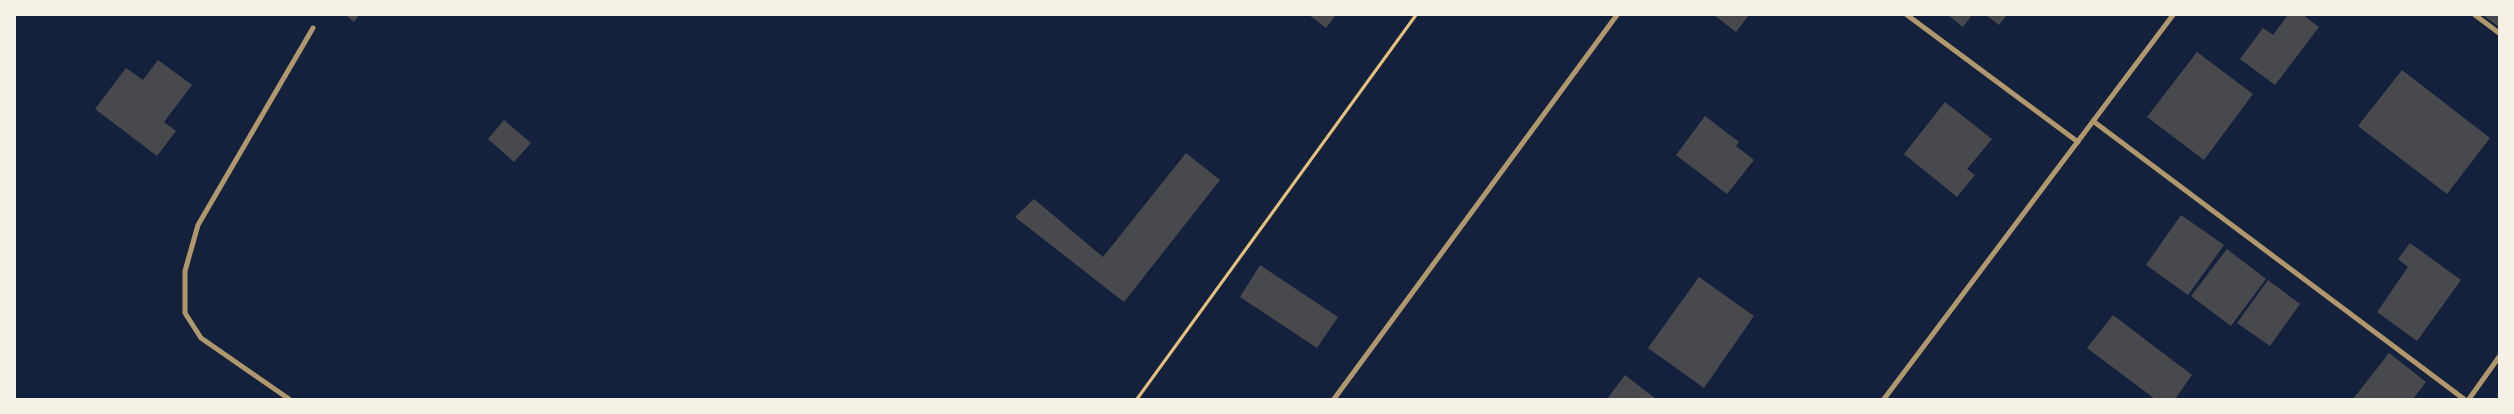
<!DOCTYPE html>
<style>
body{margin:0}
#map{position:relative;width:2514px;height:414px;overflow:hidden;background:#14213d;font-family:Figtree,sans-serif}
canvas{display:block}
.frame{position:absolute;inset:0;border:16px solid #f6f1e7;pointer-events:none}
</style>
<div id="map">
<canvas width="2514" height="414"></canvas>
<div class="frame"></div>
</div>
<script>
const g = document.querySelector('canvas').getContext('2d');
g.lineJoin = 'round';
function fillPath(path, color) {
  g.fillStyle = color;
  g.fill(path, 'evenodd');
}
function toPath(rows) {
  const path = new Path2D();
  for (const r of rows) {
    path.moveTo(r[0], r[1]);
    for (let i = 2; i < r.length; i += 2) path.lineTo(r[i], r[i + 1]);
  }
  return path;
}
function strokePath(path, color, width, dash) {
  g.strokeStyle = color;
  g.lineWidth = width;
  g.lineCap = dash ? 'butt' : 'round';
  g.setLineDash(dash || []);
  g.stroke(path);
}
const building = toPath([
 [346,15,359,15,354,22],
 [1309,15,1336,15,1326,28],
 [1714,15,1749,15,1736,32],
 [1948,15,1972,15,1963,27],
 [1986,15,2007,15,1999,25],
 [2288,15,2303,15,2319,27,2275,85,2240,59,2263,28,2273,35],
 [2483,15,2499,15,2499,27],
 [2197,52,2253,94,2204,160,2147,117],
 [158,60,192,85,164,122,176,131,157,156,95,109,126,68,143,80],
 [2402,70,2490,138,2447,194,2358,126],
 [1945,102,1992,139,1967,169,1975,175,1957,197,1904,154],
 [1705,116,1739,142,1736,146,1754,160,1727,194,1676,155],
 [504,120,531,143,514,162,488,139],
 [1186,153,1220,180,1124,302,1015,217,1034,199,1103,257],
 [2181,215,2224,245,2188,295,2146,265],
 [2410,243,2461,280,2417,341,2377,312,2408,267,2398,259],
 [2227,249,2266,279,2231,326,2191,296],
 [1260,265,1338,317,1317,348,1240,297],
 [1699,277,1754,316,1704,388,1648,348],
 [2268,280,2300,304,2270,346,2237,323],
 [2113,315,2192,375,2175,399,2155,399,2087,348],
 [2389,353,2426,382,2413,399,2353,399],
 [1625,375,1656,399,1607,399]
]);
const path = toPath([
 [1137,399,1416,15]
]);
const minor = toPath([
 [1907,15,2078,142],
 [2475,15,2499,33],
 [2093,121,2464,399],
 [289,399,201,338,185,313,185,271,198,225,313,28],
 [1334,399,1617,15],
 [1884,399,2173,15],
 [2469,399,2499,357]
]);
fillPath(building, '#48494c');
strokePath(path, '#e5c07b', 3);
strokePath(minor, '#b1986c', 5);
</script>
